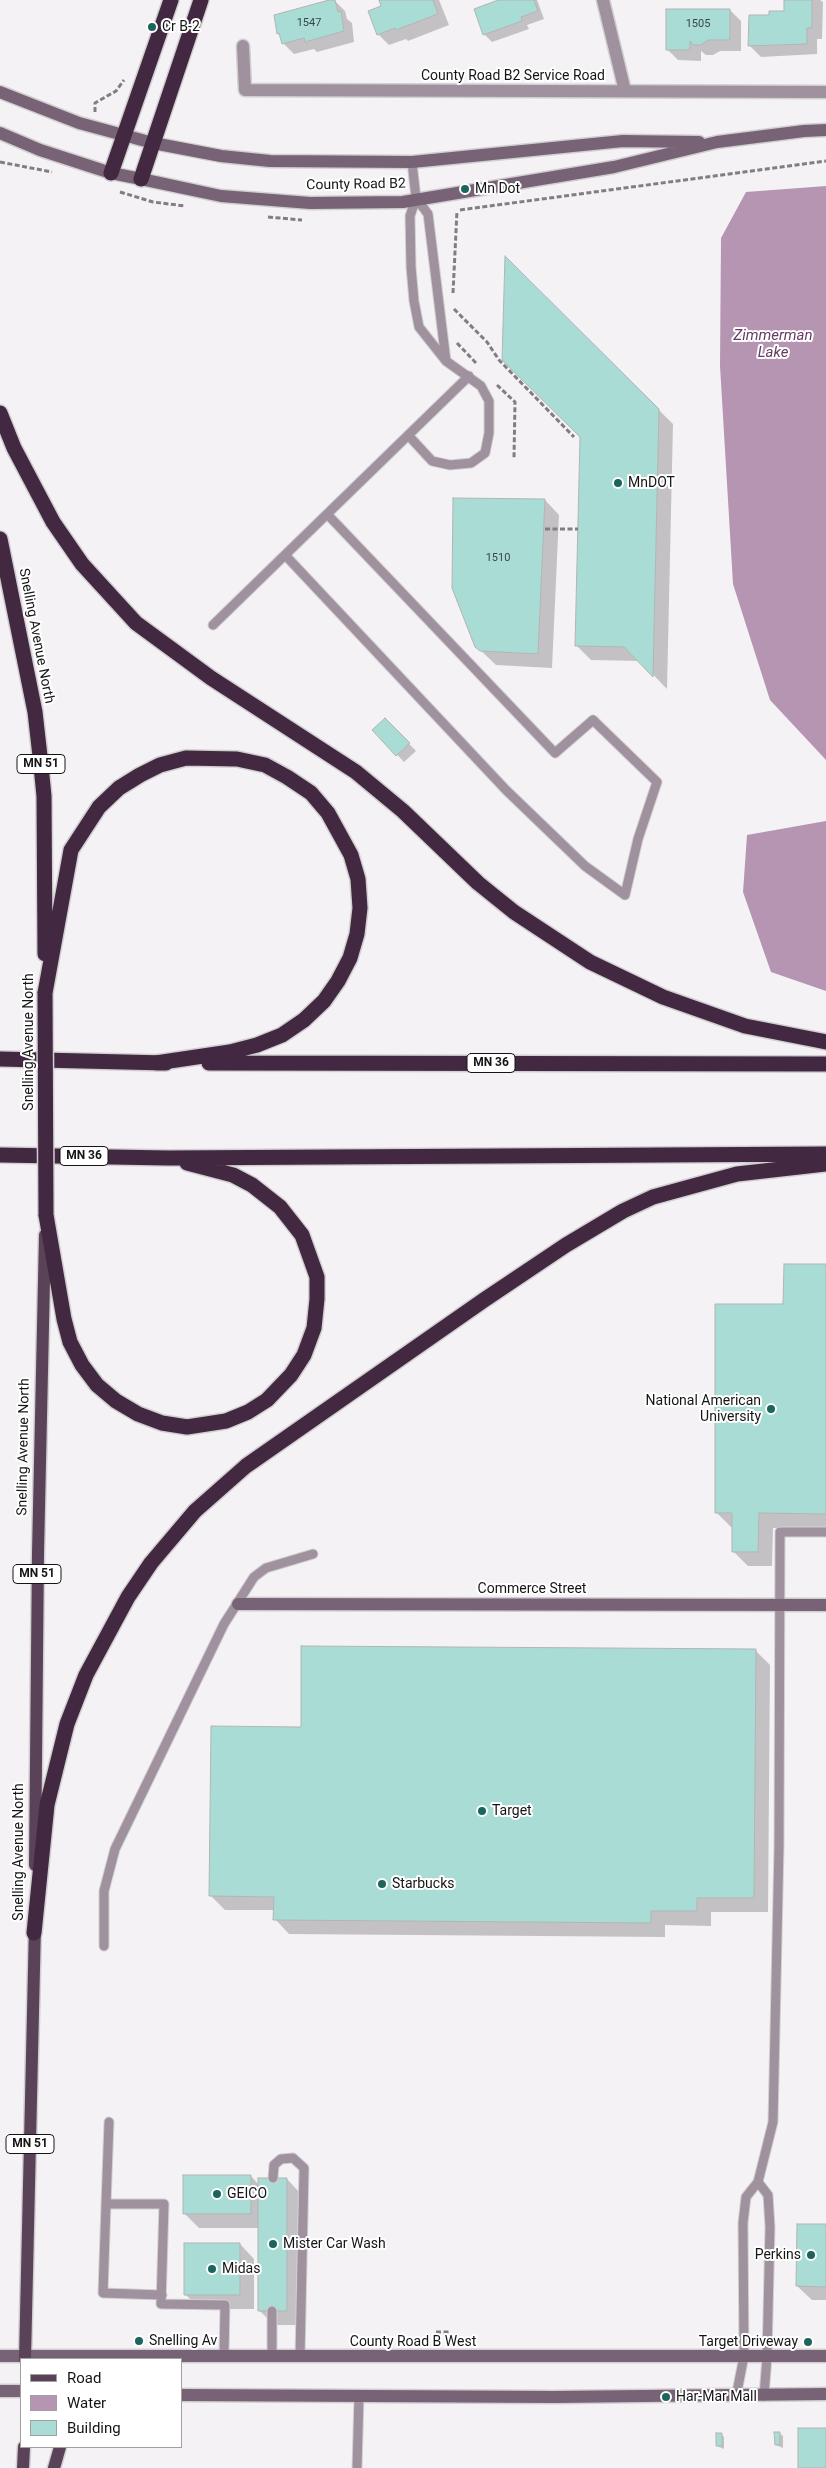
<!DOCTYPE html>
<style>
body{margin:0}
#map{position:relative;width:826px;height:2468px;overflow:hidden;background:#f5f2f5;font-family:Roboto,sans-serif}
canvas{display:block}
.legend{position:absolute;left:20px;top:2358px;width:162px;height:90px;box-sizing:border-box;background:#fff;border:1px solid #a2a1a2;margin:0;padding:6px 9px;list-style:none;font-size:15px;color:#161516}
.legend li{display:flex;align-items:center;gap:10px;height:25px}
.legend b{width:25px;border:1px solid #a2a1a2}
</style>
<div id="map">
<canvas width="826" height="2468"></canvas>
<ul class="legend">
<li><b style="height:6px;background:#5a4358"></b>Road</li>
<li><b style="height:14px;background:#b595b2"></b>Water</li>
<li><b style="height:14px;background:#a8dcd4"></b>Building</li>
</ul>
</div>
<script>
const g = document.querySelector('canvas').getContext('2d');
g.lineJoin = 'round';
function fillPath(path, color) {
  g.fillStyle = color;
  g.fill(path, 'evenodd');
}
function toPath(rows) {
  const path = new Path2D();
  for (const r of rows) {
    path.moveTo(r[0], r[1]);
    for (let i = 2; i < r.length; i += 2) path.lineTo(r[i], r[i + 1]);
  }
  return path;
}
function strokePath(path, color, width, dash) {
  g.strokeStyle = color;
  g.lineWidth = width;
  g.lineCap = dash ? 'butt' : 'round';
  g.setLineDash(dash || []);
  g.stroke(path);
}
function label(font, color, halo, rows, align = 'center') {
  g.font = font + ' Roboto,sans-serif';
  g.lineWidth = 4;
  g.setLineDash([]);
  g.textBaseline = 'middle';
  g.strokeStyle = halo;
  g.fillStyle = color;
  for (const [text, x, y, turn = 0] of rows) {
    g.save();
    g.translate(x, y);
    g.rotate((+turn || 0) * Math.PI / 180);
    g.textAlign = isNaN(turn) ? turn : align;
    if (halo) g.strokeText(text, 0, 0);
    g.fillText(text, 0, 0);
    g.restore();
  }
}
const water = toPath([
 [826,186,826,760,770,700,733,584,720,366,721,238,746,192],
 [826,821,826,991,771,972,743,892,747,835]
]);
const shadow = toPath([
 [334,0,345,11,347,19,352,23,354,42,317,52,314,49,294,54,283,43,278,33],
 [380,0,439,0,449,25,408,41,406,39,389,45,378,34,383,7],
 [502,0,537,0,544,19,527,25,529,29,492,42,484,34],
 [786,0,820,0,823,2,822,39,817,39,817,54,761,57,750,46,770,16,786,13],
 [730,10,741,21,741,51,720,51,713,55,706,55,701,51,701,61,678,60,667,49],
 [506,259,673,424,667,689,640,661,591,660,576,645,581,436],
 [545,500,559,515,552,668,496,665,476,646],
 [385,719,416,751,404,762,374,730],
 [826,1265,826,1528,773,1528,772,1566,748,1566,733,1551,734,1527,731,1527,716,1512,785,1306],
 [755,1650,770,1665,768,1912,711,1912,711,1926,665,1925,665,1937,289,1934,275,1919,275,1910,225,1910,211,1896,302,1728],
 [251,2176,259,2185,287,2179,301,2194,301,2325,274,2325,259,2310,259,2228,199,2228,184,2213],
 [826,2225,826,2300,812,2300,797,2286],
 [240,2244,254,2259,254,2309,200,2309,185,2294],
 [779,2433,783,2436,783,2448,776,2445],
 [721,2434,724,2437,724,2449,717,2446]
]);
const building = toPath([
 [329,0,335,0,338,12,341,11,344,31,305,42,304,38,282,44,279,33,277,34,274,15,329,0],
 [379,0,433,0,438,14,396,30,395,28,377,35,368,11,381,6,379,0],
 [498,0,534,0,538,11,521,17,522,21,483,35,474,9,498,0],
 [784,0,812,0,812,28,807,28,807,44,748,46,749,15,769,15,769,11,784,11,784,0],
 [666,9,730,9,730,40,708,40,701,45,693,45,690,41,690,50,666,50,666,9],
 [505,256,659,409,653,677,624,647,575,646,580,437,502,360,505,256],
 [453,498,545,499,538,654,480,651,475,647,452,588,453,498],
 [385,718,410,743,396,756,372,730,385,718],
 [784,1264,826,1264,826,1514,759,1513,758,1552,732,1552,732,1513,715,1513,715,1304,783,1304,784,1264],
 [301,1646,756,1649,754,1898,697,1898,697,1911,651,1911,651,1923,273,1920,274,1897,209,1896,211,1726,301,1727,301,1646],
 [183,2175,251,2175,251,2214,183,2214,183,2175],
 [258,2178,287,2178,287,2311,258,2311,258,2178],
 [797,2224,826,2224,826,2287,796,2286,797,2224],
 [184,2243,240,2243,240,2295,184,2295,184,2243],
 [798,2428,826,2428,826,2468,798,2468,798,2428],
 [774,2432,780,2432,780,2445,775,2445,774,2432],
 [716,2433,722,2433,722,2446,716,2446,716,2433]
]);
const path = toPath([
 [95,112,95,103,116,91,124,80],
 [0,162,52,172],
 [120,192,153,202,185,206],
 [460,210,826,161],
 [268,217,302,220],
 [453,293,457,211],
 [454,309,487,342,499,360,574,437],
 [457,343,477,364],
 [497,385,515,402,514,458],
 [545,529,578,529],
 [436,2332,451,2332]
]);
const lane = toPath([
 [416,198,428,214,446,361],
 [408,435,432,461,450,465,471,463,485,453,489,433,489,401,481,386,446,361,419,327,414,301,411,267,410,216,416,198,412,162],
 [286,556,506,790,585,866,625,895,638,839,657,782,593,720,555,753,327,514],
 [213,625,469,376],
 [104,1946,104,1891,115,1849,224,1624,254,1577,266,1568,313,1554],
 [109,2122,106,2204,164,2204,161,2304,225,2305,224,2356],
 [273,2178,274,2165,281,2159,293,2158,304,2168,300,2357],
 [758,2182,768,2195,770,2227,767,2357,764,2396],
 [106,2204,103,2293,162,2295],
 [272,2357,272,2311],
 [736,2397,744,2356,743,2223,746,2197,758,2182,773,2122,779,1846,780,1532,826,1532],
 [357,2468,359,2397]
]);
const street = toPath([
 [603,0,625,91],
 [243,46,245,90,826,92]
]);
const secondary = toPath([
 [0,92,79,123,153,143,221,156,270,161,412,162,623,141,699,142],
 [0,133,40,150,111,173,141,179,221,196,310,203,403,202,614,167,717,142,804,131,826,130],
 [238,1604,826,1605],
 [0,2356,826,2356],
 [0,2391,21,2391],
 [181,2395,554,2397,826,2394]
]);
const primary = toPath([
 [35,1865,38,1553,45,1235],
 [25,2359,35,1925],
 [23,2468,24,2447],
 [54,2468,60,2447]
]);
const highway = toPath([
 [111,173,171,0],
 [141,179,201,0],
 [0,413,14,448,53,522,82,564,136,623,211,678,356,772,403,811,478,883,514,912,590,962,663,997,745,1026,826,1042],
 [0,539,35,712,40,756,44,796,45,954],
 [45,993,71,850,99,807,119,788,140,775,160,765,186,758,237,759,265,765,287,777,311,793,328,813,351,855,358,879,360,908,357,934,350,958,338,981,324,1001,304,1020,282,1035,257,1045,230,1052,156,1063],
 [0,1059,166,1063],
 [209,1063,826,1064],
 [0,1155,168,1158,826,1154],
 [46,1215,64,1319,70,1342,82,1365,97,1385,116,1401,138,1414,162,1423,187,1427,226,1421,248,1412,267,1400,291,1375,304,1355,314,1328,317,1299,317,1277,302,1235,280,1207,252,1185,233,1175,187,1163],
 [34,1933,47,1805,67,1724,86,1675,128,1597,151,1563,195,1511,246,1466,484,1300,566,1245,623,1211,653,1197,737,1174,826,1164]
]);
const highwayBridge = toPath([
 [45,993,46,1215]
]);
const markers = [
 [152,27,5,"#1b655c"],
 [465,189,5,"#1b655c"],
 [618,483,5,"#1b655c"],
 [771,1409,5,"#1b655c"],
 [482,1811,5,"#1b655c"],
 [382,1884,5,"#1b655c"],
 [217,2194,5,"#1b655c"],
 [273,2244,5,"#1b655c"],
 [811,2255,5,"#1b655c"],
 [212,2269,5,"#1b655c"],
 [139,2341,5,"#1b655c"],
 [808,2342,5,"#1b655c"],
 [666,2397,5,"#1b655c"]
];
const numberNames = [
 ["1547",309,23],
 ["1505",698,24],
 ["1510",498,558]
];
const shields = [
 [41,764,48],
 [491,1063,48],
 [84,1156,48],
 [37,1574,48],
 [30,2144,48]
];
const shieldNames = [
 ["MN 51",41,764],
 ["MN 36",491,1063],
 ["MN 36",84,1156],
 ["MN 51",37,1574],
 ["MN 51",30,2144]
];
const poiNames = [
 ["Cr B-2",162,27],
 ["Mn Dot",475,189],
 ["MnDOT",628,483],
 ["National American",761,1401,"right"],
 ["University",761,1417,"right"],
 ["Target",492,1811],
 ["Starbucks",392,1884],
 ["GEICO",227,2194],
 ["Mister Car Wash",283,2244],
 ["Perkins",801,2255,"right"],
 ["Midas",222,2269],
 ["Snelling Av",149,2341],
 ["Target Driveway",798,2342,"right"],
 ["Har-Mar Mall",676,2397]
];
const streetNames = [
 ["County Road B2 Service Road",513,76],
 ["County Road B2",356,185,-1],
 ["Snelling Avenue North",36,636,79],
 ["Snelling Avenue North",29,1042,-90],
 ["Snelling Avenue North",24,1447,-89],
 ["Commerce Street",532,1589],
 ["Snelling Avenue North",19,1852,-90],
 ["County Road B West",413,2342]
];
const waterNames = [
 ["Zimmerman",773,336],
 ["Lake",773,353]
];
fillPath(water, '#b595b2');
fillPath(shadow, '#0003');
fillPath(building, '#a8dcd4');
strokePath(building, '#b1b5b4', 1);
strokePath(lane, '#d1cfd1', 11);
strokePath(street, '#d1cfd1', 15);
strokePath(secondary, '#d1cfd1', 15);
strokePath(primary, '#d1cfd1', 15);
strokePath(highway, '#d1cfd1', 18);
strokePath(path, '#807e80', 3, [5, 2.5]);
strokePath(lane, '#9f919e', 9);
strokePath(street, '#9f919e', 12);
strokePath(secondary, '#776375', 12);
strokePath(primary, '#5a4358', 12);
strokePath(highway, '#422840', 15);
strokePath(highwayBridge, '#d1cfd1', 18, []);
strokePath(highwayBridge, '#422840', 15);
for (const [x, y, r, color] of markers) {
  const dot = new Path2D();
  dot.arc(x, y, r, 0, 2 * Math.PI);
  g.fillStyle = color;
  g.fill(dot);
  strokePath(dot, '#fff', 2);
}
label('11px', '#3a4746', null, numberNames);
for (const [x, y, w] of shields) {
  const box = new Path2D();
  box.roundRect(x - w / 2, y - 9.5, w, 19, 4);
  g.fillStyle = '#fff';
  g.fill(box);
  strokePath(box, '#161516', 1);
}
label('bold 12px', '#161516', null, shieldNames);
label('14px', '#161516', '#fff', poiNames, 'left');
label('14px', '#161516', '#fff', streetNames);
label('italic 15px', '#663b64', '#fff', waterNames);
</script>
